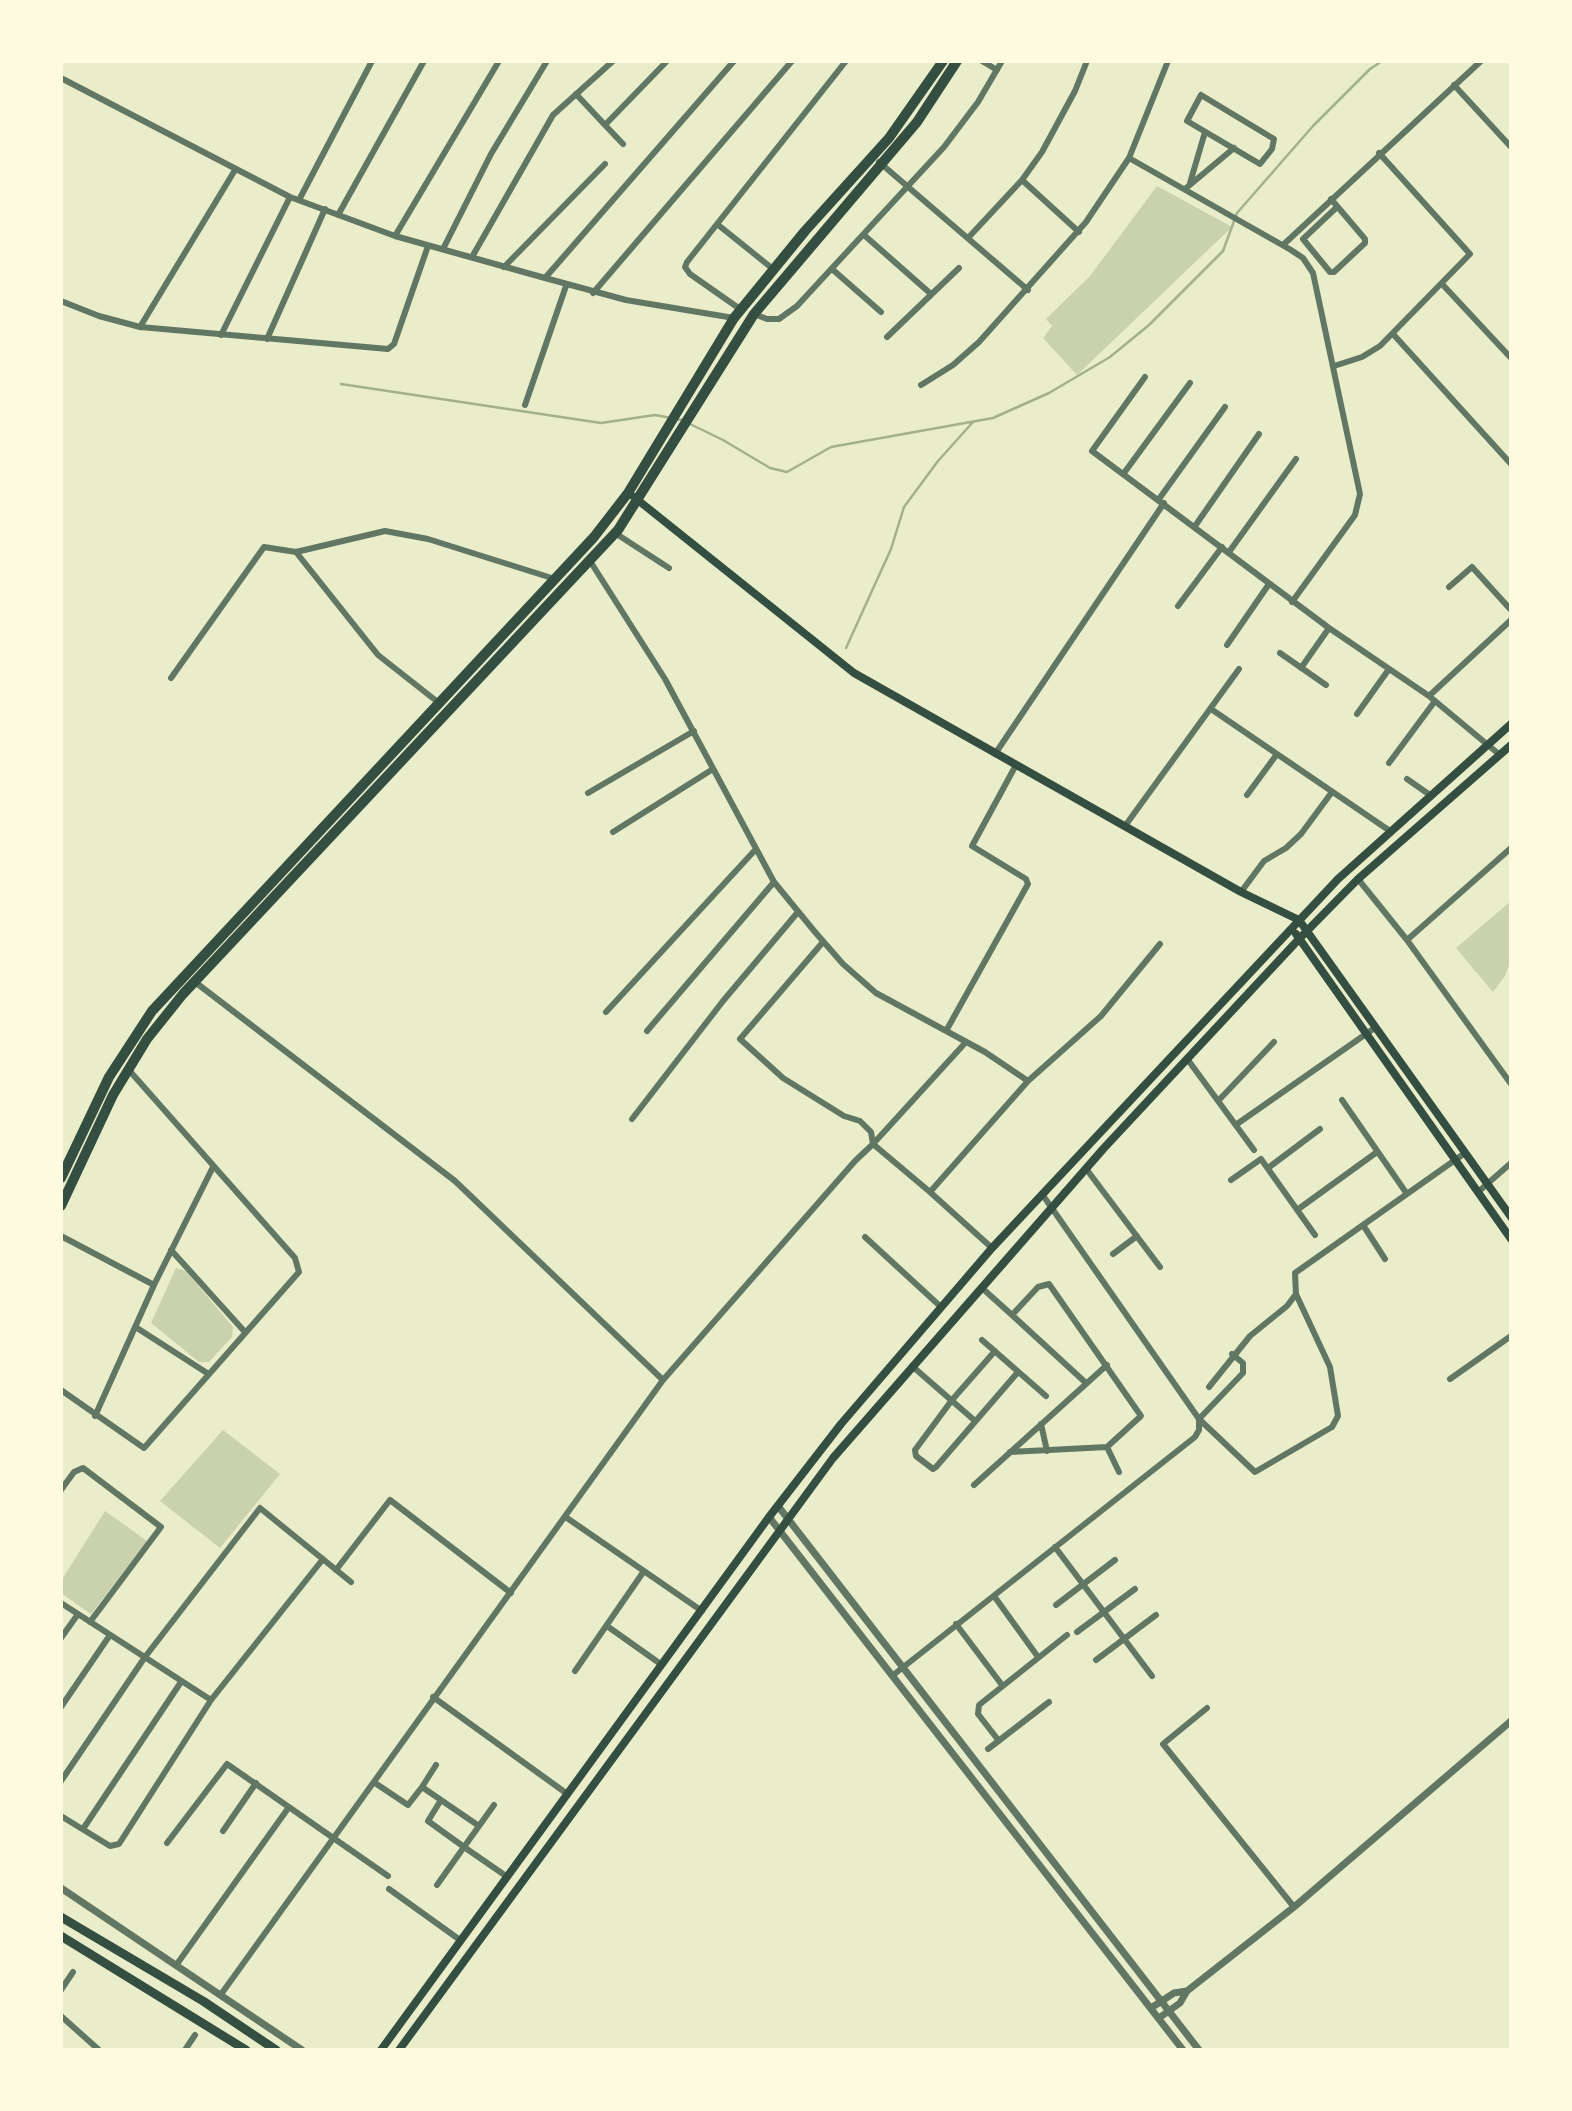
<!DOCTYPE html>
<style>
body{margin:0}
#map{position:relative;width:1572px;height:2111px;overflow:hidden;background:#e9edc9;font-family:"Fira Sans",sans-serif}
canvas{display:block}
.frame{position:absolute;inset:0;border:63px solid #fefae0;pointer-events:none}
</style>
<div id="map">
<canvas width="1572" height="2111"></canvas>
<div class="frame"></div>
</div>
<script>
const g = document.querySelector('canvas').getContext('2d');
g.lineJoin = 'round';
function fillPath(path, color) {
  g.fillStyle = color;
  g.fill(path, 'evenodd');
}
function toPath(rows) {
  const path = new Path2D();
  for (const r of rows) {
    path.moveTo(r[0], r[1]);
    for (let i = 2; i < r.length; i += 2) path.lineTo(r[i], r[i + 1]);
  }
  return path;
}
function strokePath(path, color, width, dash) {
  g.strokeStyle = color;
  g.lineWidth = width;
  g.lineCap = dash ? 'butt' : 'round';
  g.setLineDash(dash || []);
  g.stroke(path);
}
const green = toPath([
 [1157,186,1232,227,1077,375,1043,338,1052,326,1046,319,1090,276],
 [1511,901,1511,960,1505,976,1493,992,1456,948],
 [176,1268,186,1271,233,1327,232,1337,209,1362,199,1362,151,1323],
 [223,1430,280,1474,220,1548,160,1501],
 [105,1511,147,1541,91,1614,61,1593,61,1581]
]);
const stream = toPath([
 [341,384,601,423,655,415,682,420],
 [688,423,723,440,770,468,787,472,831,447,993,418,1049,393,1110,357,1149,325,1223,251,1237,213,1313,126,1370,69,1382,61],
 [846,648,891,549,904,507,938,461,973,422]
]);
const minor = toPath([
 [982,61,997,70],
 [61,78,290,197,395,236,545,278,734,61],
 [1454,85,1511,147],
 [576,94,605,125,667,61],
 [1201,95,1274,139,1272,149,1260,164,1187,121,1201,95],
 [605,125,623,144],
 [1129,158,1291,250,1303,258,1313,273,1360,494,1355,515,1292,602],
 [879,162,1028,290],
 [1022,180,1079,232],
 [1190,183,1205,132],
 [1185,189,1234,148],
 [1331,199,1365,239,1365,243,1334,272,1330,272,1303,239,1337,207],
 [299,200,372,61],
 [338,215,424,61],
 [717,224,773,269],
 [864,235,931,294],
 [395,236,499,61],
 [968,238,1022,180,1042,152,1075,91,1087,61],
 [1283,245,1481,61],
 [443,249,491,154,547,61],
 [472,257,553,115,613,61],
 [504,267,605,164],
 [832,269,881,312],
 [545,278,626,300,734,318],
 [1443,285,1511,358],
 [593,293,792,61],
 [61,301,99,316,140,327,388,349,394,344,428,246],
 [740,309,690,274,685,267,687,262,846,61],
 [754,314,767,319,779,319,797,306,944,147,978,102,1002,61],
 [140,327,235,170],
 [1393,334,1511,464],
 [221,335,290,197],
 [887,337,959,268],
 [267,339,325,209],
 [1334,366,1362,357,1380,346,1470,254,1379,153],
 [1145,377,1092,451,1329,628,1429,696,1500,755],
 [921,385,953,365,979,342,1086,222,1129,158,1168,61],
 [525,405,566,286],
 [1124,473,1190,383],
 [1159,499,1225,407],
 [1195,526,1259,434],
 [615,533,669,568],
 [296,552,378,655,439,703],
 [1229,552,1296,459],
 [590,561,665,679,774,882,815,932,843,964,876,993,985,1052,1028,1081],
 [1449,587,1472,567,1511,610],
 [1178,606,1222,547],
 [1227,645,1269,584],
 [1280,653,1326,685],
 [1301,668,1329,628],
 [171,678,264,547,296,552,385,531,428,539,555,579],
 [1429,696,1511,620],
 [1211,709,1390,831],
 [1357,714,1389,669],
 [995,754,1164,503],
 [1389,763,1435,701],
 [1407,779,1430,795],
 [588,793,694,731],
 [1247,795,1277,754],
 [1125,826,1239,669],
 [613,832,713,769],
 [1358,879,1407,940,1511,1084],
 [1241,892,1264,861,1286,848,1301,834,1332,792],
 [1407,940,1511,848],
 [823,942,740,1039,783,1078,844,1116,860,1121,871,1132,873,1144],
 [195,982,455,1181,663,1380],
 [606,1012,756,849],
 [647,1031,774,882],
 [946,1031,1028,884,1026,879,972,846,1016,765],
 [1188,1060,1254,1150],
 [1219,1100,1274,1042],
 [1342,1100,1407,1194],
 [632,1119,723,1001,798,912],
 [1237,1124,1376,1027],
 [873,1144,966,1042],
 [1268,1168,1320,1129],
 [1087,1170,1160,1267],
 [1231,1180,1261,1159,1315,1235],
 [1478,1192,1511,1163],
 [1297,1210,1377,1152],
 [1363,1225,1385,1259],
 [61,1236,154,1285],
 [865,1237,941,1307],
 [992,1248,930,1192,1028,1081,1101,1016,1160,944],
 [171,1250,245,1332],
 [1113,1254,1137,1236],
 [982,1288,1012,1315,1038,1287,1049,1284,1141,1416,1107,1447,1010,1452],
 [1012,1315,1086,1383],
 [137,1328,207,1373],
 [982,1340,1046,1396],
 [995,1351,952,1400,915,1450,916,1456,933,1469,936,1467,1018,1372],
 [1232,1354,1243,1363,1243,1373,1199,1419,1255,1472,1332,1427,1338,1416,1330,1367,1296,1294],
 [912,1366,974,1420],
 [1450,1379,1511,1336],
 [1209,1387,1250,1336,1287,1306,1296,1294,1295,1273,1465,1153],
 [61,1390,144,1448,299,1272,295,1258,128,1069],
 [95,1416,154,1285,213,1167],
 [1041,1424,1047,1451],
 [1107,1447,1119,1472],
 [974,1485,1107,1365],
 [61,1490,74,1472,83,1468,161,1527,90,1622],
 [567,1518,702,1611],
 [1055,1547,1152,1676],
 [336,1570,390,1500,511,1593],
 [994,1596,1038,1657],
 [61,1603,211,1700,119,1844,110,1846,61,1816],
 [1056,1605,1115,1560],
 [956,1624,1002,1685],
 [607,1626,662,1665],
 [1077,1632,1135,1589],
 [61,1638,78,1614],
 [1096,1660,1156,1615],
 [575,1671,644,1571],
 [892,1676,1195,1437,1199,1430,1199,1419,1042,1194],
 [433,1697,566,1793],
 [211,1700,323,1559],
 [61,1707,110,1635],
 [1207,1708,1163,1744,1294,1907],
 [999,1741,978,1714,979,1705,1067,1635],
 [988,1749,1049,1702],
 [61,1781,145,1657,260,1508,351,1582],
 [375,1783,408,1805,422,1787,479,1826,464,1847,506,1876],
 [422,1787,436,1765],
 [479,1826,494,1805],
 [83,1829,181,1682],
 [223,1831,256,1783],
 [167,1843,227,1764,388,1876],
 [437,1885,464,1847,428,1821,441,1800],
 [389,1889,460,1940],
 [177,1964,289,1807],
 [61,1990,73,1972],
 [222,1993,663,1380,855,1161,873,1144,930,1192],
 [61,2016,99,2050],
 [185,2050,195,2035]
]);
const tertiary = toPath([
 [778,1506,1199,2050],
 [769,1517,1183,2050],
 [61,1888,302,2050],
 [1151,2008,1174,1993,1187,1991],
 [1159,2018,1180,2003,1187,1991,1294,1907,1511,1721]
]);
const secondary = toPath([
 [634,497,854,673,1241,892,1299,920],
 [1299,920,1511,1217],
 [1296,934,1511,1239],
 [381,2050,769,1517,841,1424,992,1248,1338,879,1511,724],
 [399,2050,833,1458,1104,1148,1299,939,1358,879,1511,745]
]);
const primary = toPath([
 [61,1917,203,2001,276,2050],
 [61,1936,246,2050]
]);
const trunk = toPath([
 [61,1178,109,1077,152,1011,594,537,628,493,734,318,805,231,889,138,943,61],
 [61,1206,113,1095,147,1039,183,994,618,530,754,314,917,122,957,61]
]);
fillPath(green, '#cad2ad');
strokePath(stream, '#a3b18a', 2.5);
strokePath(minor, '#617663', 6);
strokePath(tertiary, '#617663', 7);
strokePath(secondary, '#344e41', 8);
strokePath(primary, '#344e41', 9);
strokePath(trunk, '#344e41', 10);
</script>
